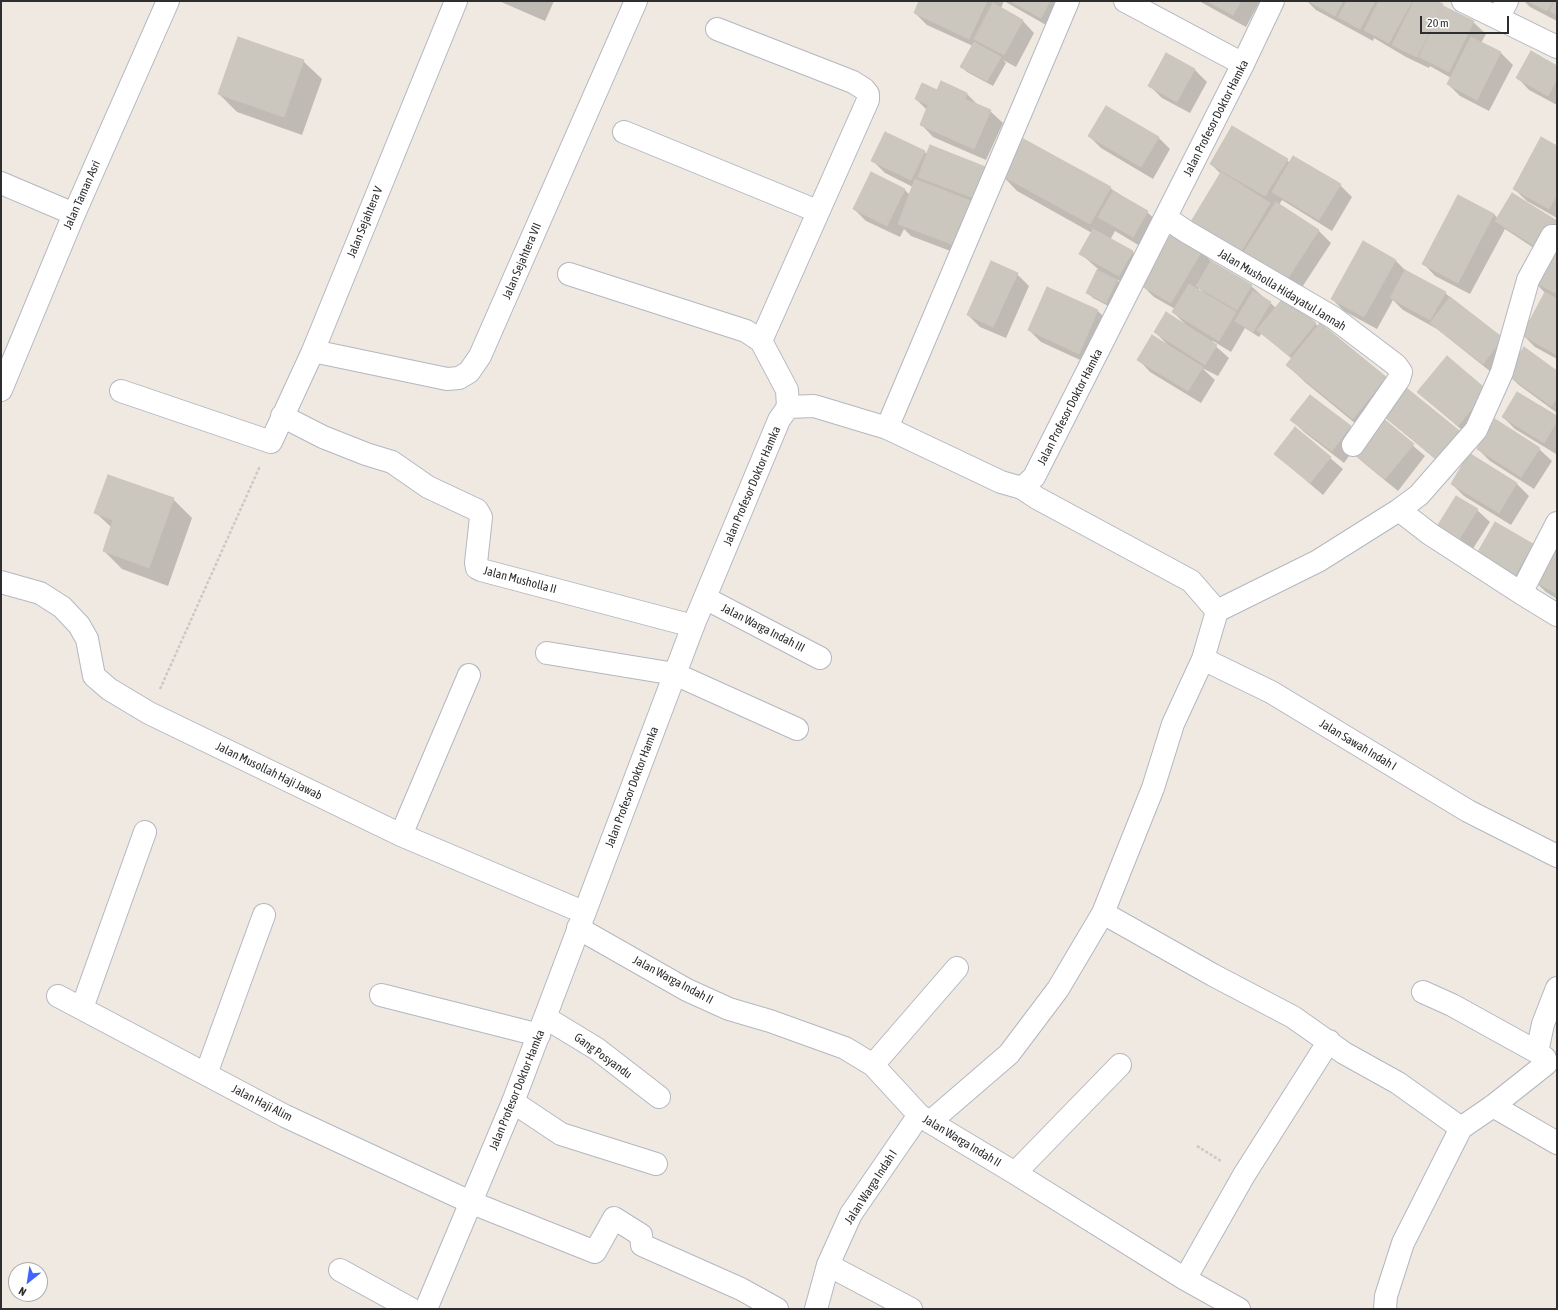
<!DOCTYPE html>
<style>
body{margin:0}
#map{position:relative;width:1558px;height:1310px;overflow:hidden;background:#efe9e1;font-family:"Asap Condensed",sans-serif}
canvas{display:block}
.frame{position:absolute;inset:0;border:2px solid #2e2e2e;pointer-events:none}
.north{position:absolute;left:8px;top:1262px;width:40px;height:40px;box-sizing:border-box;background:#fff;border:1px solid #ababab;border-radius:50%;rotate:210deg;font-size:11px;font-weight:700;line-height:16px;text-align:center;color:#2e2e2e}
.north::after{content:'';display:block;margin:auto;width:14px;height:18px;background:#4264fb;clip-path:polygon(50% 0,100% 100%,50% 72%,0 100%)}
.scale{position:absolute;left:1420px;top:16px;width:89px;height:18px;box-sizing:border-box;border:2px solid #2e2e2e;border-top:0;padding-left:5px;font-size:12px;line-height:14px;white-space:nowrap;color:#2e2e2e;-webkit-text-stroke:3px #fff;paint-order:stroke}
</style>
<div id="map">
<canvas width="1558" height="1310"></canvas>
<div class="frame"></div>
<div class="north">N</div>
<div class="scale">20 m</div>
</div>
<script>
const g = document.querySelector('canvas').getContext('2d');
g.lineJoin = 'round';
function fillPath(path, color) {
  g.fillStyle = color;
  g.fill(path, 'evenodd');
}
function toPath(rows) {
  const path = new Path2D();
  for (const r of rows) {
    path.moveTo(r[0], r[1]);
    for (let i = 2; i < r.length; i += 2) path.lineTo(r[i], r[i + 1]);
  }
  return path;
}
function strokePath(path, color, width, dash) {
  g.strokeStyle = color;
  g.lineWidth = width;
  g.lineCap = dash ? 'butt' : 'round';
  g.setLineDash(dash || []);
  g.stroke(path);
}
function label(font, color, halo, rows, align = 'center') {
  g.font = font + ' "Asap Condensed",sans-serif';
  g.lineWidth = 4;
  g.setLineDash([]);
  g.textBaseline = 'middle';
  g.strokeStyle = halo;
  g.fillStyle = color;
  for (const [text, x, y, turn = 0] of rows) {
    g.save();
    g.translate(x, y);
    g.rotate((+turn || 0) * Math.PI / 180);
    g.textAlign = isNaN(turn) ? turn : align;
    if (halo) g.strokeText(text, 0, 0);
    g.fillText(text, 0, 0);
    g.restore();
  }
}
const shadow = toPath([
 [499,1,554,1,545,21],
 [920,1,1069,1,1053,29,1004,1,1001,8,1022,20,1034,33,1016,67,1003,60,1006,63,993,86,967,72,961,66,973,46,927,25,915,13],
 [1199,1,1260,1,1246,27],
 [1307,1,1435,1,1447,9,1473,22,1486,34,1481,43,1501,53,1513,65,1489,111,1460,96,1448,84,1451,78,1430,66,1429,68,1406,57,1374,38,1373,41,1351,29,1316,10],
 [1481,1,1507,1,1502,11],
 [1524,1,1557,1,1557,21,1530,7],
 [1167,54,1195,70,1207,82,1190,113,1162,98,1150,86],
 [303,61,322,79,302,135,237,112,219,94],
 [1557,67,1557,105,1529,90,1517,77],
 [941,82,967,94,979,106,990,111,1003,123,986,160,933,137,921,124,927,110,916,99,937,91],
 [1089,136,1158,137,1170,149,1153,179,1101,148],
 [1557,147,1557,218,1527,201,1514,189],
 [924,151,927,154,988,169,966,257,911,236,904,229,900,237,866,221,854,209,905,190,910,195,913,187,885,173,873,161],
 [1287,160,1290,163,1340,185,1352,197,1332,231,1282,200,1279,205,1318,230,1331,243,1297,295,1203,237,1221,174,1211,164],
 [999,172,1110,188,1147,212,1160,224,1145,249,1115,231,1110,240,1133,252,1145,264,1132,288,1116,279,1123,286,1112,308,1093,298,1087,292,1098,269,1081,254,1092,233,1017,191],
 [1458,196,1494,214,1498,219,1557,222,1557,359,1535,347,1523,335,1545,293,1533,280,1546,256,1505,229,1470,294,1435,276,1423,263],
 [1363,243,1396,261,1406,271,1445,293,1503,339,1496,376,1437,329,1403,310,1393,300,1377,329,1344,311,1332,299],
 [1202,252,1214,264,1251,286,1276,308,1284,298,1318,326,1320,324,1386,378,1400,392,1452,473,1386,418,1384,421,1425,456,1398,491,1365,464,1352,452,1344,463,1304,432,1292,420,1350,427,1363,439,1367,433,1306,383,1287,365,1292,359,1262,333,1259,337,1245,328,1231,352,1213,341,1212,343,1229,358,1218,376,1202,368,1215,380,1201,403,1150,372,1138,359,1169,346,1155,332,1186,325,1173,312,1175,309,1154,297,1142,285],
 [1199,288,1206,295,1198,291],
 [1017,274,1029,286,1006,338,980,327,968,315],
 [1098,311,1110,323,1091,365,1041,342,1029,330],
 [1557,372,1557,413,1519,385,1506,373],
 [1418,392,1499,403,1470,437],
 [1503,417,1557,417,1556,454,1515,429],
 [1295,428,1343,469,1323,495,1275,454],
 [1478,449,1539,449,1552,461,1534,489,1490,461],
 [1470,455,1517,484,1529,496,1511,525,1464,496,1452,484],
 [173,499,192,518,168,586,122,569,104,551,112,528,95,512],
 [1477,510,1490,522,1467,558,1446,545],
 [1495,524,1533,545,1546,558,1557,537,1557,599,1546,592,1532,579,1526,590,1489,569]
]);
const building = toPath([
 [919,1,987,1,969,39,914,13,919,1],
 [1010,1,1050,1,1041,18,1010,1],
 [1207,1,1241,1,1233,15,1207,1],
 [1308,1,1343,1,1335,16,1308,1],
 [1347,1,1375,1,1360,29,1338,17,1347,1],
 [1379,1,1412,1,1389,43,1364,30,1379,1],
 [1414,1,1437,1,1443,4,1417,57,1392,45,1414,1],
 [1528,1,1553,1,1547,11,1528,1],
 [1555,1,1557,1,1557,15,1550,11,1555,1],
 [993,3,1023,20,1004,55,974,39,993,3],
 [1443,6,1474,21,1449,72,1419,57,1443,6],
 [238,37,304,60,284,117,218,94,238,37],
 [1471,37,1501,52,1477,100,1447,84,1471,37],
 [974,42,1001,57,987,81,960,67,974,42],
 [1531,51,1557,66,1557,79,1548,96,1516,78,1531,51],
 [1166,53,1195,69,1177,102,1148,86,1166,53],
 [941,81,967,93,965,99,991,110,974,149,920,125,928,105,915,99,922,83,937,90,941,81],
 [1106,106,1159,137,1141,167,1088,136,1106,106],
 [1232,126,1288,159,1265,196,1210,164,1232,126],
 [885,132,925,151,911,180,871,161,885,132],
 [1018,136,1111,187,1090,224,997,173,1018,136],
 [1541,137,1557,146,1557,194,1549,209,1513,189,1541,137],
 [930,145,988,168,976,199,918,177,930,145],
 [1293,156,1341,184,1319,220,1272,192,1293,156],
 [871,172,905,189,887,226,853,209,871,172],
 [1221,172,1270,203,1239,255,1189,225,1221,172],
 [915,179,971,201,954,245,898,224,915,179],
 [1113,191,1148,211,1133,237,1098,217,1113,191],
 [1512,193,1557,221,1557,225,1541,250,1495,221,1512,193],
 [1458,195,1494,214,1458,283,1422,264,1458,195],
 [1276,202,1319,230,1285,283,1242,255,1276,202],
 [1093,229,1133,251,1119,276,1079,254,1093,229],
 [1172,233,1202,251,1171,303,1140,285,1172,233],
 [1363,241,1396,260,1364,317,1331,299,1363,241],
 [1550,247,1557,251,1557,289,1555,293,1532,281,1550,247],
 [991,261,1018,273,993,327,967,315,991,261],
 [1211,261,1252,285,1237,310,1196,286,1211,261],
 [1097,270,1117,280,1106,303,1086,293,1097,270],
 [1405,270,1446,292,1430,320,1390,298,1405,270],
 [1189,284,1236,312,1219,341,1172,312,1189,284],
 [1047,287,1098,310,1079,354,1028,330,1047,287],
 [1253,291,1271,302,1253,332,1235,321,1253,291],
 [1545,292,1557,299,1557,355,1522,335,1545,292],
 [1284,297,1316,323,1289,356,1257,330,1284,297],
 [1450,297,1503,338,1483,364,1430,323,1450,297],
 [1166,312,1217,345,1205,365,1154,332,1166,312],
 [1320,323,1386,377,1353,419,1286,365,1320,323],
 [1152,335,1203,367,1188,391,1137,360,1152,335],
 [1524,347,1557,371,1557,398,1551,406,1505,373,1524,347],
 [1447,356,1487,390,1458,426,1417,392,1447,356],
 [1404,386,1462,433,1439,461,1381,414,1404,386],
 [1517,392,1557,416,1557,421,1544,443,1502,417,1517,392],
 [1310,395,1351,426,1332,451,1290,420,1310,395],
 [1380,416,1414,444,1385,479,1351,452,1380,416],
 [1495,419,1540,448,1521,477,1477,449,1495,419],
 [1295,427,1331,457,1310,483,1274,454,1295,427],
 [1469,453,1517,483,1499,513,1451,484,1469,453],
 [108,475,174,498,149,568,103,551,113,520,94,513,108,475],
 [1456,496,1478,509,1455,546,1433,533,1456,496],
 [1495,522,1533,544,1513,579,1475,557,1495,522],
 [1557,535,1557,594,1532,580,1557,535]
]);
const path = toPath([
 [160,689,260,466],
 [1197,1146,1221,1161]
]);
const minor = toPath([
 [1125,1,1243,64],
 [1463,1,1557,47],
 [1498,18,1507,1],
 [717,29,853,82,864,89,868,94,868,100,761,341],
 [624,132,817,211],
 [1,183,74,214],
 [1166,218,1187,232,1334,318,1396,365,1401,372,1399,379,1353,445],
 [569,274,746,331,761,341,787,390,788,407],
 [313,351,447,379,459,378,469,372,480,356,636,1],
 [1,390,74,214,168,1],
 [121,391,271,442,313,351,456,1],
 [282,416,323,437,366,454,392,462,428,487,477,510,481,517,476,563,477,568,481,570,693,626],
 [887,428,1068,1],
 [1022,488,1037,498,1191,581,1217,611],
 [1399,510,1430,534,1521,593,1557,615],
 [1,582,40,593,62,607,79,625,87,639,94,676,109,689,149,713,401,835,583,912],
 [1521,593,1557,523],
 [705,598,820,658],
 [1217,611,1318,561,1399,510,1419,495,1476,430,1502,372,1528,280,1552,236,1557,236],
 [547,653,675,674,797,729],
 [1203,659,1271,692,1468,811,1557,856],
 [401,835,469,675],
 [1103,913,1213,975,1293,1017,1344,1053,1398,1083,1461,1128],
 [578,928,687,990,729,1009,770,1021,845,1048,873,1065,919,1115,930,1122,1015,1173,1185,1279,1239,1309],
 [381,995,539,1035],
 [58,996,285,1116,470,1202,595,1252,614,1218,641,1235,642,1245,741,1289,777,1309],
 [82,1008,145,832],
 [546,1018,597,1049,659,1097],
 [1537,1052,1543,1024,1557,988],
 [873,1065,957,968],
 [206,1074,264,915],
 [513,1102,561,1134,656,1164],
 [1493,1106,1557,1143],
 [930,1122,1009,1054,1058,989,1103,913,1153,788,1173,724,1203,659,1217,611],
 [1015,1173,1120,1065],
 [828,1265,911,1309],
 [340,1270,411,1309],
 [1185,1279,1244,1175,1329,1041],
 [816,1309,828,1265,851,1214,919,1115],
 [1385,1309,1386,1296,1403,1243,1461,1128,1493,1106,1546,1064,1545,1058,1537,1052,1452,1005,1423,992]
]);
const tertiary = toPath([
 [426,1309,513,1102,693,626,779,420,788,407,814,406,887,428,1001,482,1022,488,1034,477,1243,64,1273,1]
]);
const streetNames = [
 ["Jalan Profesor Doktor Hamka",1216,118,-63],
 ["Jalan Taman Asri",82,195,-66],
 ["Jalan Sejahtera V",365,222,-68],
 ["Jalan Sejahtera VII",522,261,-67],
 ["Jalan Musholla Hidayatul Jannah",1282,290,31],
 ["Jalan Profesor Doktor Hamka",1070,407,-63],
 ["Jalan Profesor Doktor Hamka",752,486,-67],
 ["Jalan Musholla II",520,580,15],
 ["Jalan Warga Indah III",763,628,27],
 ["Jalan Sawah Indah I",1358,745,31],
 ["Jalan Musollah Haji Jawab",269,771,26],
 ["Jalan Profesor Doktor Hamka",632,787,-69],
 ["Jalan Warga Indah II",673,980,28],
 ["Gang Posyandu",603,1056,36],
 ["Jalan Profesor Doktor Hamka",517,1090,-68],
 ["Jalan Haji Alim",262,1103,27],
 ["Jalan Warga Indah II",962,1141,31],
 ["Jalan Warga Indah I",871,1187,-57]
];
fillPath(shadow, '#0003');
fillPath(building, '#cbc7bf');
strokePath(building, '#cbc5ba', 1);
strokePath(minor, '#b4b7c1', 24);
strokePath(tertiary, '#b4b7c1', 24);
strokePath(path, '#c9c9c9', 2.5, [3, 2]);
strokePath(minor, '#fff', 22);
strokePath(tertiary, '#fff', 22);
label('12px', '#2e2e2e', '#fff', streetNames);
</script>
